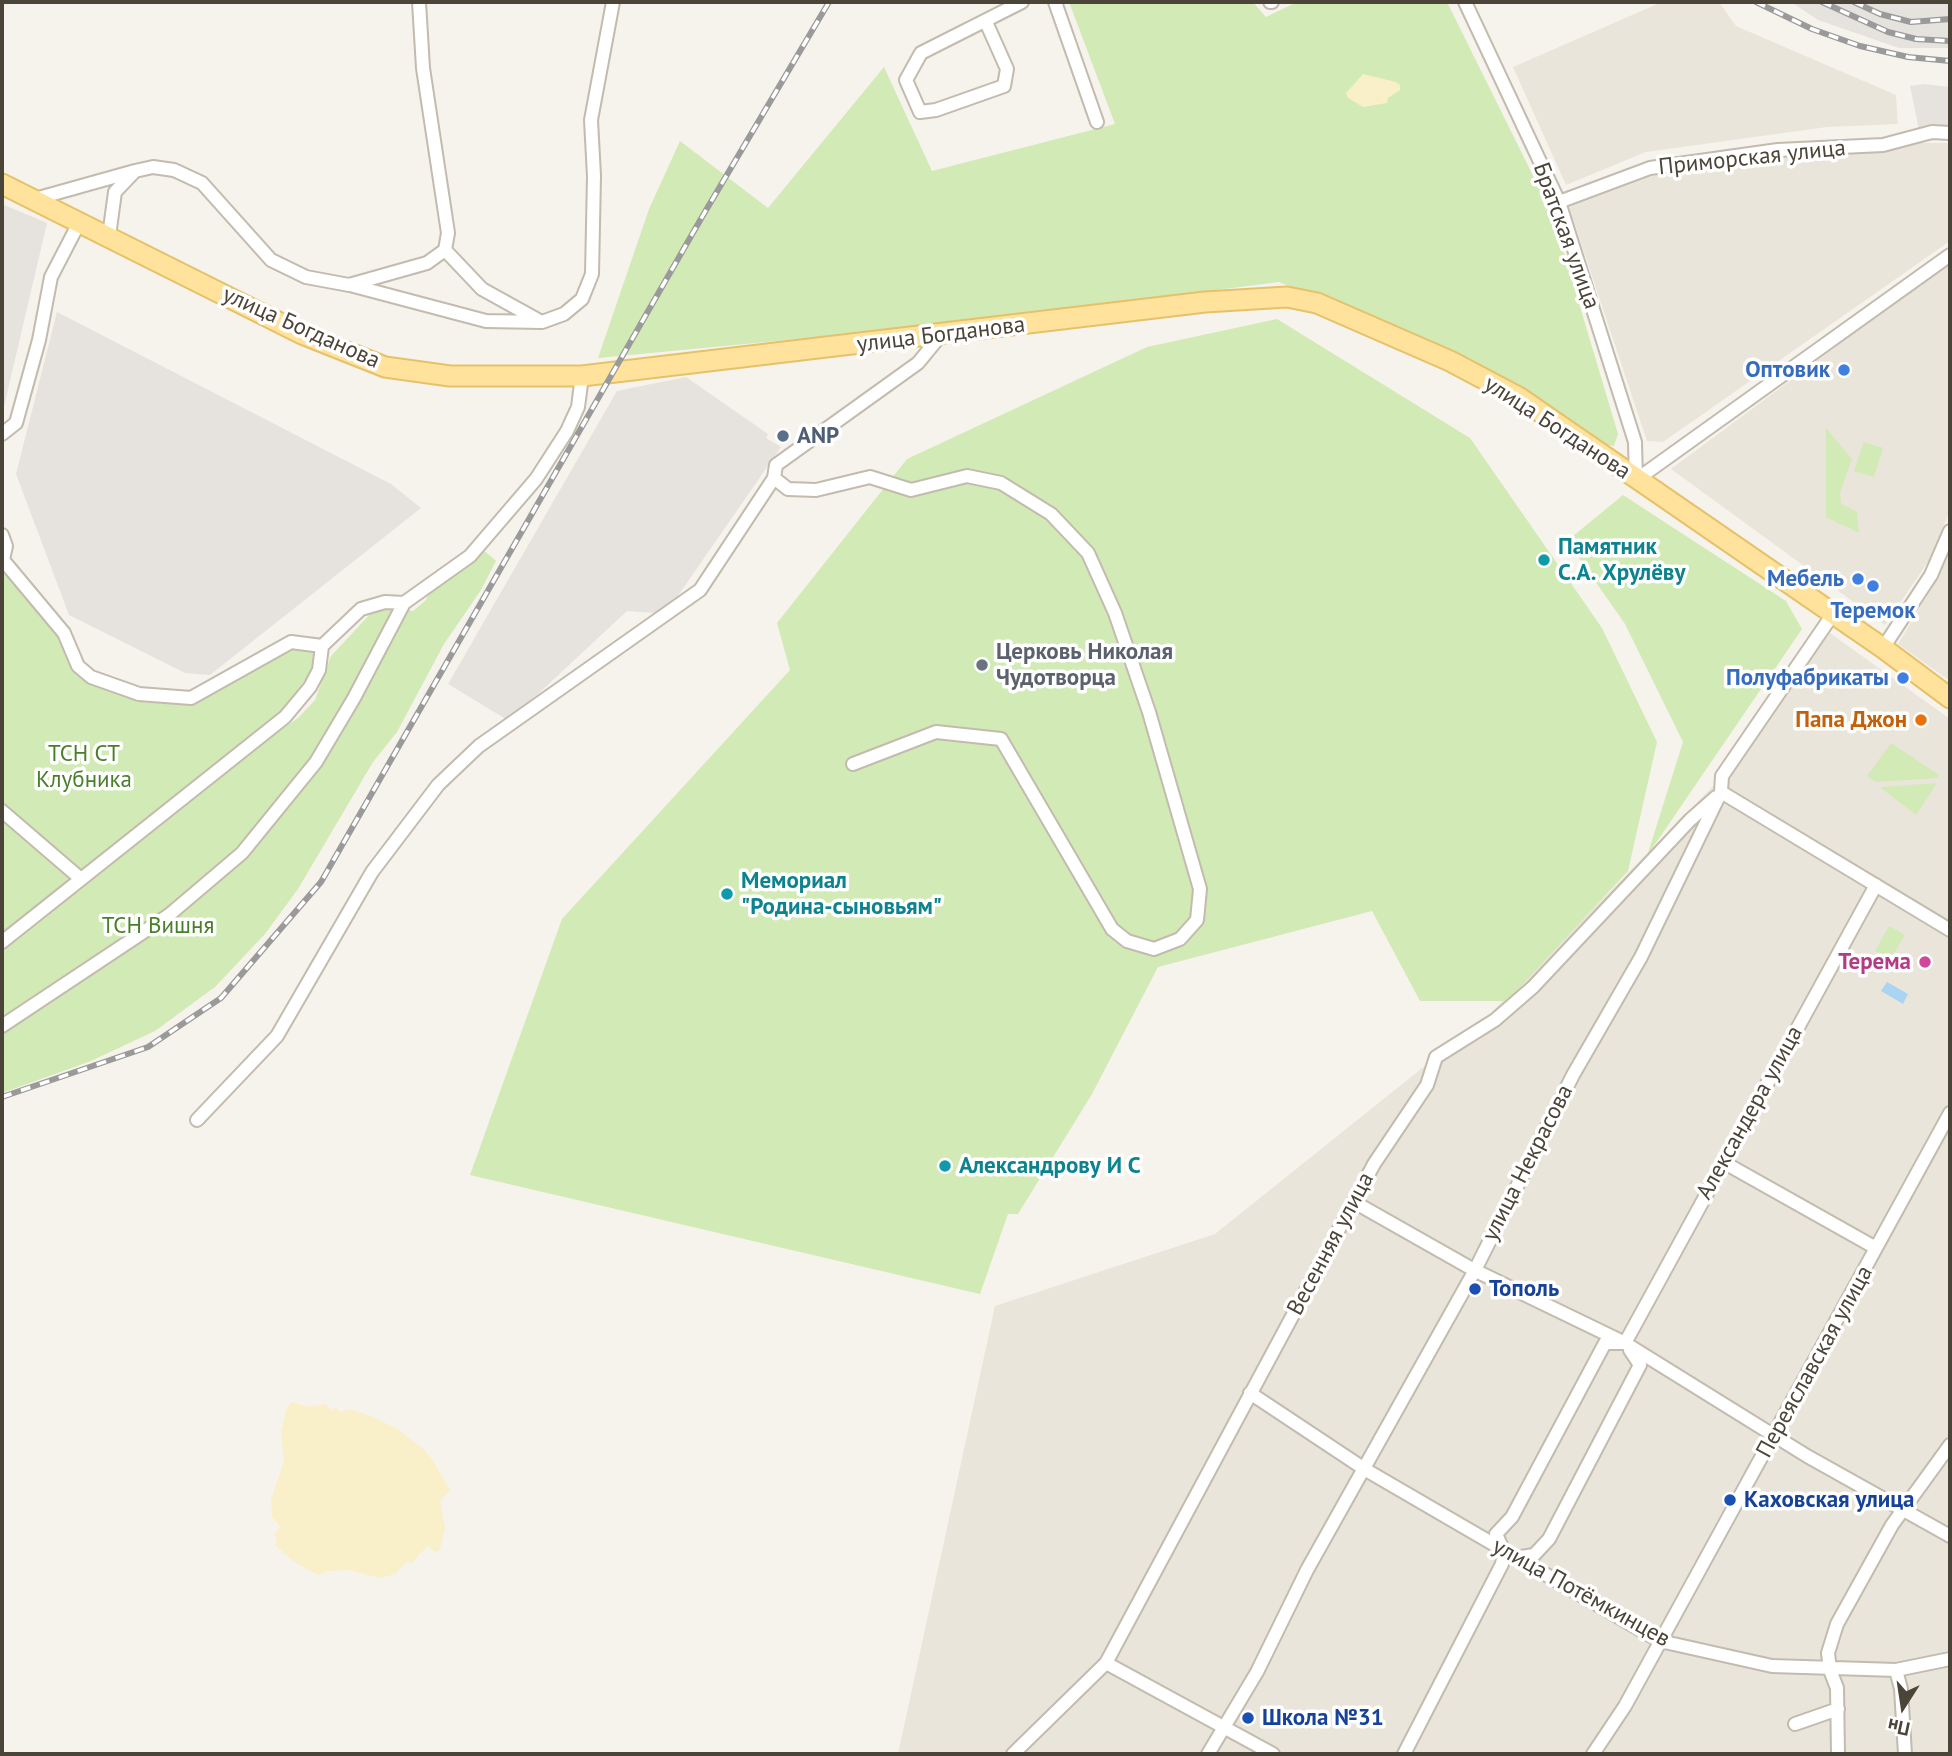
<!DOCTYPE html>
<meta charset="utf-8">
<style>
body{margin:0}
#map{position:relative;width:1952px;height:1756px;overflow:hidden;background:#f6f3ec;font-family:"PT Sans",sans-serif}
canvas{display:block}
.frame{position:absolute;inset:0;border:4px solid #4b4439;pointer-events:none}
.north{position:absolute;left:1868px;top:1672px;width:70px;height:70px;-webkit-text-stroke:5px #fff;paint-order:stroke;rotate:192deg;font-size:19px;font-weight:700;line-height:28px;text-align:center;color:#4b4439}
.north::after{content:'';display:block;margin:auto;width:24px;height:32px;background:#4b4439;clip-path:polygon(50% 0,100% 100%,50% 72%,0 100%)}
</style>
<div id="map">
<canvas width="1952" height="1756"></canvas>
<div class="frame"></div>
<div class="north">Пн</div>
</div>
<script>
const g = document.querySelector('canvas').getContext('2d');
g.lineJoin = 'round';
function fillPath(path, color) {
  g.fillStyle = color;
  g.fill(path, 'evenodd');
}
function toPath(rows) {
  const path = new Path2D();
  for (const r of rows) {
    path.moveTo(r[0], r[1]);
    for (let i = 2; i < r.length; i += 2) path.lineTo(r[i], r[i + 1]);
  }
  return path;
}
function strokePath(path, color, width, dash) {
  g.strokeStyle = color;
  g.lineWidth = width;
  g.lineCap = dash ? 'butt' : 'round';
  g.setLineDash(dash || []);
  g.stroke(path);
}
function label(font, color, halo, rows, align = 'center') {
  g.font = font + ' "PT Sans",sans-serif';
  g.lineWidth = 7;
  g.setLineDash([]);
  g.textBaseline = 'middle';
  g.strokeStyle = halo;
  g.fillStyle = color;
  for (const [text, x, y, turn = 0] of rows) {
    g.save();
    g.translate(x, y);
    g.rotate((+turn || 0) * Math.PI / 180);
    g.textAlign = isNaN(turn) ? turn : align;
    if (halo) g.strokeText(text, 0, 0);
    g.fillText(text, 0, 0);
    g.restore();
  }
}
const residential = toPath([
 [1662,2,1719,2,1736,26,1896,95,1898,124,1827,127,1646,152,1566,185,1513,67],
 [1922,143,1950,143,1950,241,1663,442,1647,441,1569,207,1652,176,1778,150],
 [1950,262,1950,510,1932,556,1885,625,1671,469],
 [1950,550,1950,681,1898,644,1938,578],
 [1830,633,1950,719,1950,1754,898,1754,995,1306,1215,1234,1491,1013,1719,780]
]);
const industrial = toPath([
 [1791,2,1950,2,1950,48,1899,48,1818,20],
 [1924,84,1950,87,1950,133,1919,130,1910,86],
 [2,204,47,223,2,415],
 [57,312,391,484,421,508,210,675,185,673,69,615,16,474],
 [686,377,768,434,766,438,781,447,675,600,657,613,627,611,509,721,448,684,617,391]
]);
const green = toPath([
 [1069,2,1253,2,1266,17,1297,2,1447,2,1553,216,1618,434,1614,446,1602,444,1508,381,1435,343,1279,282,935,326,598,358,649,209,680,141,768,208,884,67,932,171,1115,124],
 [1277,319,1470,438,1602,628,1657,742,1628,871,1507,1001,1420,1001,1372,911,1158,967,1092,1094,1018,1214,1008,1214,980,1294,470,1175,562,919,790,670,777,623,907,459,1147,347],
 [1826,428,1852,459,1840,493,1841,504,1857,512,1859,533,1826,517],
 [1864,442,1883,448,1874,477,1854,471],
 [1623,495,1786,601,1802,629,1647,856,1683,742,1625,624,1567,541],
 [481,548,496,561,481,590,444,644,397,732,373,762,298,889,265,934,215,987,155,1031,91,1061,2,1093,2,945,209,780,298,718,315,700,331,656,372,612,394,607,413,611,426,600,433,584],
 [2,553,60,633,88,680,191,701,291,646,315,649,315,667,271,725,2,937],
 [1891,743,1939,775,1937,778,1876,782,1867,776],
 [1937,783,1916,815,1881,788,1882,787],
 [1889,926,1905,935,1891,958,1875,951]
]);
const sand = toPath([
 [1363,74,1396,82,1400,85,1400,90,1388,98,1387,103,1363,107,1348,98,1346,93],
 [291,1402,308,1407,325,1404,333,1410,336,1407,339,1412,349,1409,368,1415,396,1428,422,1448,432,1459,450,1490,440,1501,445,1528,440,1550,435,1552,427,1546,412,1563,406,1562,395,1574,380,1578,349,1570,327,1571,318,1575,293,1561,275,1545,277,1538,274,1535,280,1527,272,1517,271,1500,284,1461,281,1433,286,1410]
]);
const water = toPath([
 [1887,982,1908,994,1903,1004,1881,991]
]);
const minor = toPath([
 [1055,2,1097,122],
 [1270,2,1272,2],
 [1465,2,1559,202,1635,442,1636,480],
 [986,22,1007,69,1004,86,936,110,920,112,906,80,921,53,1022,2],
 [35,199,135,171],
 [1559,202,1650,168,1778,150,1883,145,1932,132,1950,133],
 [109,236,115,192,135,171,153,167,174,170,202,183,271,260,306,277,349,285,427,263,445,250,448,233,423,68,419,2],
 [445,250,482,289,538,320],
 [350,285,486,321,542,322,564,314,582,299,592,274,594,176,591,120,613,2],
 [2,434,16,423,39,340,51,277,80,221],
 [1636,480,1950,255],
 [2,535,6,546,2,564],
 [3,560,64,633,78,666,91,677,139,694,191,698,291,642,322,646],
 [1883,648,1931,575,1950,531],
 [853,764,936,732,1001,739,1112,929,1127,941,1154,949,1180,939,1197,920,1200,889,1149,712,1115,613,1088,553,1051,514,1001,483,967,476,911,490,870,477,816,490,788,489,774,478,776,465,918,363,941,335],
 [1721,792,1950,930],
 [2,811,81,879],
 [2,942,285,717,310,687,319,670,322,646,361,609,385,602,404,603,470,556,536,479,567,431,578,407,582,376],
 [2,1026,169,915,242,853,316,762,354,698,404,603],
 [197,1120,277,1036,372,872,438,785,479,746,700,590,774,478],
 [1723,1162,1876,1248],
 [1354,1202,1474,1270,1625,1343,1807,1456,1950,1536],
 [1250,1393,1366,1470,1660,1641,1772,1666,1896,1670,1950,1659],
 [1515,1558,1534,1555,1549,1539,1640,1365,1630,1350],
 [1106,1663,1273,1754],
 [1896,1670,1901,1689,1905,1754],
 [1795,1724,1838,1709],
 [1013,1754,1106,1663,1374,1164,1427,1085,1436,1057,1495,1020,1533,987,1690,820,1716,797],
 [1208,1754,1257,1672,1307,1570,1474,1272,1573,1075,1641,957,1721,792,1722,776,1833,614],
 [1404,1754,1502,1564,1504,1552,1496,1534,1512,1517,1605,1343,1625,1343,1876,885],
 [1593,1754,1625,1706,1950,1113],
 [1838,1754,1837,1688,1830,1670,1828,1653,1837,1624,1892,1525,1950,1445]
]);
const primary = toPath([
 [2,184,302,334,385,367,450,376,582,376,1205,302,1287,297,1317,303,1450,361,1520,398,1883,648,1950,698]
]);
const rail = toPath([
 [1756,2,1812,29,1860,46,1908,57,1950,61],
 [1822,2,1888,32,1916,39,1950,41],
 [1854,2,1880,14,1911,22,1950,19],
 [2,1097,148,1047,221,998,321,882,702,217,829,2]
]);
const markers = [
 [1844,370,7,"#3f7fe0"],
 [783,436,7,"#5c6f8a"],
 [1544,560,7,"#0f9aa8"],
 [1858,579,7,"#3f7fe0"],
 [1873,586,7,"#3f7fe0"],
 [982,665,7,"#6b7280"],
 [1903,678,7,"#3f7fe0"],
 [1921,720,7,"#e8710a"],
 [727,894,7,"#0f9aa8"],
 [1925,962,7,"#d1479c"],
 [945,1166,7,"#0f9aa8"],
 [1475,1289,7,"#1a4fb4"],
 [1730,1500,7,"#1a4fb4"],
 [1248,1718,7,"#1a4fb4"]
];
const streetNames = [
 ["Приморская улица",1752,158,-6],
 ["Братская улица",1566,236,70],
 ["улица Богданова",301,328,24],
 ["улица Богданова",941,335,-7],
 ["улица Богданова",1557,428,33],
 ["Александера улица",1750,1113,-61],
 ["улица Некрасова",1528,1163,-63],
 ["Весенняя улица",1331,1244,-62],
 ["Переяславская улица",1815,1362,-61],
 ["улица Потёмкинцев",1581,1593,29]
];
const shopNames = [
 ["Оптовик",1830,370],
 ["Мебель",1844,579],
 ["Теремок",1873,611,"center"],
 ["Полуфабрикаты",1889,678]
];
const serviceNames = [
 ["ANP",797,436]
];
const cultureNames = [
 ["Памятник",1558,547],
 ["С.А. Хрулёву",1558,573],
 ["Мемориал",741,881],
 ["\"Родина-сыновьям\"",741,907],
 ["Александрову И С",959,1166]
];
const worshipNames = [
 ["Церковь Николая",996,652],
 ["Чудотворца",996,678]
];
const foodNames = [
 ["Папа Джон",1907,720]
];
const parkNames = [
 ["ТСН СТ",84,754],
 ["Клубника",84,780],
 ["ТСН Вишня",158,926]
];
const hotelNames = [
 ["Терема",1911,962]
];
const transitNames = [
 ["Тополь",1489,1289],
 ["Каховская улица",1744,1500],
 ["Школа №31",1262,1718]
];
fillPath(residential, '#eae5da');
fillPath(industrial, '#e6e2dd');
fillPath(green, '#d2eab5');
fillPath(sand, '#f9efc9');
fillPath(water, '#a9d4f2');
strokePath(minor, '#c2bbae', 16);
strokePath(primary, '#e6c16a', 23);
strokePath(minor, '#fff', 12);
strokePath(primary, '#ffe39c', 19);
strokePath(rail, '#9a9a9a', 6);
strokePath(rail, '#fff', 3.5, [10]);
for (const [x, y, r, color] of markers) {
  const dot = new Path2D();
  dot.arc(x, y, r, 0, 2 * Math.PI);
  g.fillStyle = color;
  g.fill(dot);
  strokePath(dot, '#fff', 2.5);
}
label('23px', '#4b4439', '#fff', streetNames);
label('bold 23px', '#366cbe', '#fff', shopNames, 'right');
label('bold 23px', '#4e5e75', '#fff', serviceNames, 'left');
label('bold 23px', '#0d838f', '#fff', cultureNames, 'left');
label('bold 23px', '#5b616d', '#fff', worshipNames, 'left');
label('bold 23px', '#c56008', '#fff', foodNames, 'right');
label('23px', '#4a7f2a', '#fff', parkNames);
label('bold 23px', '#b23c85', '#fff', hotelNames, 'right');
label('bold 23px', '#164399', '#fff', transitNames, 'left');
</script>
